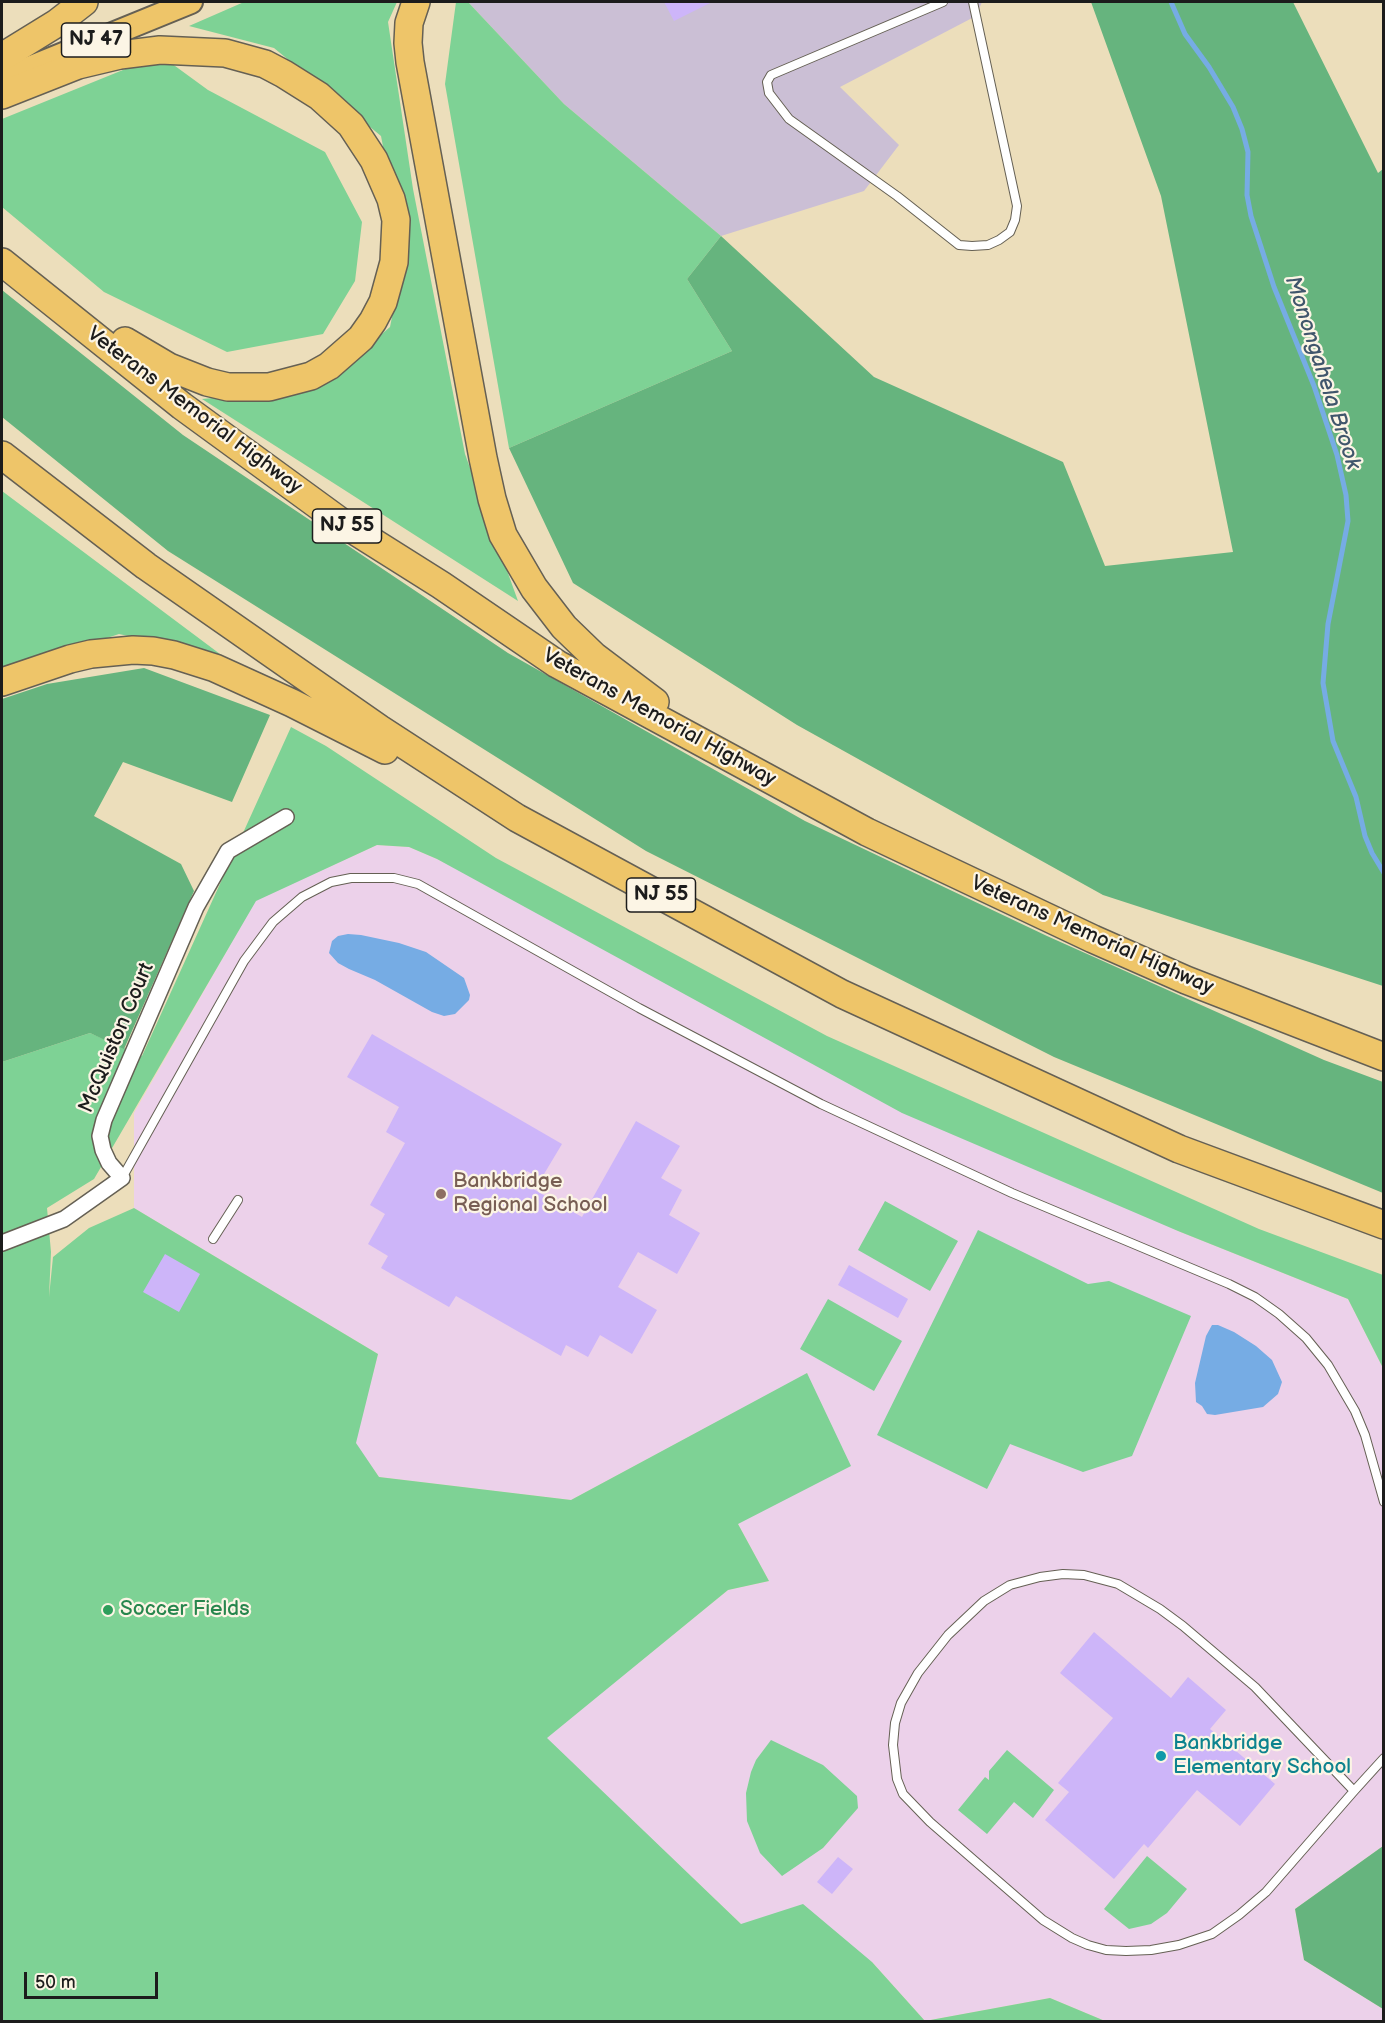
<!DOCTYPE html>
<style>
body{margin:0}
#map{position:relative;width:1385px;height:2023px;overflow:hidden;background:#ecdebb;font-family:"Balsamiq Sans",sans-serif}
canvas{display:block}
.frame{position:absolute;inset:0;border:3px solid #1c1c1c;pointer-events:none}
.scale{position:absolute;left:24px;top:1972px;width:134px;height:27px;box-sizing:border-box;border:3px solid #1c1c1c;border-top:0;padding-left:8px;font-size:18px;line-height:21px;white-space:nowrap;color:#1c1c1c;-webkit-text-stroke:4px #fcf5e5;paint-order:stroke}
</style>
<div id="map">
<canvas width="1385" height="2023"></canvas>
<div class="frame"></div>
<div class="scale">50 m</div>
</div>
<script>
const g = document.querySelector('canvas').getContext('2d');
g.lineJoin = 'round';
function fillPath(path, color) {
  g.fillStyle = color;
  g.fill(path, 'evenodd');
}
function toPath(rows) {
  const path = new Path2D();
  for (const r of rows) {
    path.moveTo(r[0], r[1]);
    for (let i = 2; i < r.length; i += 2) path.lineTo(r[i], r[i + 1]);
  }
  return path;
}
function strokePath(path, color, width, dash) {
  g.strokeStyle = color;
  g.lineWidth = width;
  g.lineCap = dash ? 'butt' : 'round';
  g.setLineDash(dash || []);
  g.stroke(path);
}
function label(font, color, halo, rows, align = 'center') {
  g.font = font + ' "Balsamiq Sans",sans-serif';
  g.lineWidth = 4.5;
  g.setLineDash([]);
  g.textBaseline = 'middle';
  g.strokeStyle = halo;
  g.fillStyle = color;
  for (const [text, x, y, turn = 0] of rows) {
    g.save();
    g.translate(x, y);
    g.rotate((+turn || 0) * Math.PI / 180);
    g.textAlign = isNaN(turn) ? turn : align;
    if (halo) g.strokeText(text, 0, 0);
    g.fillText(text, 0, 0);
    g.restore();
  }
}
const built = toPath([
 [377,845,409,847,437,859,1178,1231,1348,1299,1383,1368,1383,1846,1295,1909,1304,1960,1383,2009,1383,2021,1105,2021,1050,1998,925,2021,872,1962,741,1924,546,1738,728,1590,769,1581,738,1524,808,1373,571,1500,379,1477,355,1443,378,1354,134,1208,134,1113,256,900]
]);
const industrial = toPath([
 [468,2,982,2,976,16,840,87,899,145,864,191,721,236,564,104]
]);
const green = toPath([
 [244,2,397,2,388,22,413,189,465,454,518,601,202,399,319,388,390,327,404,257,381,136,274,48,189,26],
 [456,2,468,2,564,104,721,236,687,279,732,351,509,448,445,84],
 [160,55,208,90,325,152,362,222,355,281,323,334,227,352,104,292,2,207,2,119],
 [2,491,224,657,119,634,2,673],
 [291,727,326,746,496,858,827,1036,1259,1229,1383,1275,1383,1368,1348,1299,1178,1231,902,1113,437,859,409,847,377,845,256,901,94,1179,47,1208,51,1252,49,1297,53,1257,89,1228,134,1208,378,1354,356,1443,379,1477,571,1500,807,1373,851,1466,738,1524,769,1581,728,1590,547,1738,741,1924,803,1904,872,1962,925,2021,1050,1998,1105,2021,2,2021,2,1062,90,1033,142,1056],
 [885,1201,958,1241,930,1291,858,1250],
 [978,1230,1088,1284,1109,1281,1191,1316,1132,1456,1083,1472,1010,1444,987,1489,877,1435],
 [828,1299,902,1341,874,1391,800,1349],
 [771,1740,823,1765,857,1796,858,1808,823,1848,782,1876,760,1853,747,1821,746,1793,751,1772,756,1760],
 [1007,1750,1054,1790,1033,1818,1014,1802,987,1834,958,1810,985,1777,989,1780,989,1771],
 [1147,1856,1187,1889,1167,1913,1151,1924,1129,1929,1104,1909]
]);
const forest = toPath([
 [1091,2,1293,2,1378,173,1383,169,1383,986,1103,895,797,725,573,583,509,448,732,351,687,279,721,236,874,377,1063,462,1105,566,1233,552,1161,196],
 [2,290,183,435,508,653,805,821,1047,936,1324,1060,1383,1082,1383,1193,1054,1057,646,851,168,551,2,417],
 [144,668,270,715,232,802,123,762,94,816,181,864,194,891,124,1049,90,1033,2,1062,2,699,47,684],
 [1383,1846,1383,2009,1304,1960,1295,1909]
]);
const water = toPath([
 [348,934,361,935,399,943,426,952,464,978,470,995,469,1000,455,1014,444,1016,432,1012,375,980,349,969,338,963,329,953,332,941,338,936],
 [1212,1325,1218,1325,1234,1332,1256,1346,1272,1360,1282,1382,1278,1394,1263,1407,1215,1415,1207,1414,1202,1406,1196,1402,1195,1383,1206,1336]
]);
const stream = toPath([
 [1171,2,1185,34,1209,67,1233,107,1242,129,1248,152,1247,195,1251,216,1274,287,1314,386,1337,455,1346,495,1348,521,1328,624,1323,683,1333,741,1356,797,1365,836,1372,853,1384,873]
]);
const building = toPath([
 [664,2,712,2,674,21],
 [372,1034,562,1144,541,1179,527,1171,521,1182,582,1217,636,1121,680,1146,661,1178,682,1190,669,1215,700,1233,677,1274,638,1252,618,1287,657,1310,632,1354,600,1335,588,1357,566,1345,561,1356,456,1296,449,1307,381,1268,388,1256,368,1244,385,1214,370,1205,405,1143,386,1132,399,1107,347,1077],
 [165,1254,200,1274,179,1312,143,1292],
 [849,1265,908,1299,898,1318,838,1285],
 [1094,1632,1171,1698,1188,1677,1226,1710,1210,1729,1275,1784,1240,1826,1197,1790,1148,1848,1144,1844,1114,1879,1045,1820,1069,1792,1058,1783,1113,1718,1060,1673],
 [838,1857,853,1869,832,1894,817,1882]
]);
const lane = toPath([
 [943,2,771,75,767,82,769,93,789,119,897,196,959,245,972,246,988,245,999,240,1010,232,1015,220,1017,206,973,2],
 [122,1178,244,961,273,922,302,897,331,882,351,878,394,878,418,884,639,1008,821,1104,1012,1193,1229,1284,1255,1297,1279,1314,1306,1338,1328,1365,1355,1411,1365,1435,1384,1502],
 [213,1239,238,1200],
 [1354,1791,1255,1687,1183,1626,1160,1609,1118,1584,1084,1575,1063,1574,1040,1577,1010,1585,984,1601,948,1635,918,1673,901,1703,895,1723,893,1745,897,1779,903,1794,930,1822,1043,1920,1072,1938,1088,1945,1106,1950,1126,1951,1151,1950,1179,1945,1212,1934,1239,1915,1266,1892,1354,1791,1384,1758]
]);
const street = toPath([
 [2,1243,64,1219,122,1178,109,1163,103,1150,100,1136,104,1120,196,907,228,851,286,817]
]);
const primary = toPath([
 [2,79,191,2]
]);
const highway = toPath([
 [416,2,409,23,408,43,410,62,483,458,492,499,503,535,534,588,564,627,594,656,655,702],
 [2,57,57,23,84,2],
 [2,95,78,65,120,55,160,50,225,53,265,64,284,74,319,96,351,125,374,160,391,199,396,220,394,262,383,302,373,321,361,338,329,366,311,376,269,387,228,387,207,382,169,367,125,341],
 [2,262,182,406,341,522,441,585,557,664,867,832,1093,939,1186,980,1384,1057],
 [2,455,146,566,380,729,517,818,842,994,1179,1149,1384,1225],
 [2,682,70,659,91,654,133,650,153,651,174,655,215,668,292,703,385,750]
]);
const markers = [
 [441,1194,6,"#8d6e63"],
 [108,1610,6,"#2e9e5b"],
 [1161,1756,6,"#0f9aa8"]
];
const shields = [
 [96,40,69],
 [347,526,69],
 [661,895,69]
];
const shieldNames = [
 ["NJ 47",96,40],
 ["NJ 55",347,526],
 ["NJ 55",661,895]
];
const streetNames = [
 ["Veterans Memorial Highway",194,411,37],
 ["Veterans Memorial Highway",659,718,29],
 ["Veterans Memorial Highway",1092,936,24],
 ["McQuiston Court",117,1038,-67]
];
const educationNames = [
 ["Bankbridge",453,1182],
 ["Regional School",453,1206]
];
const leisureNames = [
 ["Soccer Fields",120,1610]
];
const cultureNames = [
 ["Bankbridge",1173,1744],
 ["Elementary School",1173,1768]
];
const waterNames = [
 ["Monongahela Brook",1322,373,72]
];
fillPath(built, '#ecd1ea');
fillPath(industrial, '#cbbfd5');
fillPath(green, '#7ed295');
fillPath(forest, '#66b47e');
fillPath(water, '#76ace4');
strokePath(stream, '#76ace4', 5);
fillPath(building, '#cdb5f9');
strokePath(lane, '#656054', 10);
strokePath(street, '#656054', 18);
strokePath(primary, '#656054', 26);
strokePath(highway, '#656054', 30);
strokePath(lane, '#fff', 8);
strokePath(street, '#fff', 15);
strokePath(primary, '#eec569', 22);
strokePath(highway, '#eec569', 27);
for (const [x, y, r, color] of markers) {
  const dot = new Path2D();
  dot.arc(x, y, r, 0, 2 * Math.PI);
  g.fillStyle = color;
  g.fill(dot);
  strokePath(dot, '#fcf5e5', 2);
}
for (const [x, y, w] of shields) {
  const box = new Path2D();
  box.roundRect(x - w / 2, y - 17, w, 34, 4.5);
  g.fillStyle = '#fcf5e5';
  g.fill(box);
  strokePath(box, '#1c1c1c', 1.5);
}
label('bold 20px', '#1c1c1c', null, shieldNames);
label('21px', '#1c1c1c', '#fcf5e5', streetNames);
label('21px', '#785e54', '#fcf5e5', educationNames, 'left');
label('21px', '#27864d', '#fcf5e5', leisureNames, 'left');
label('21px', '#0d838f', '#fcf5e5', cultureNames, 'left');
label('italic 22px', '#40566c', '#fcf5e5', waterNames);
</script>
